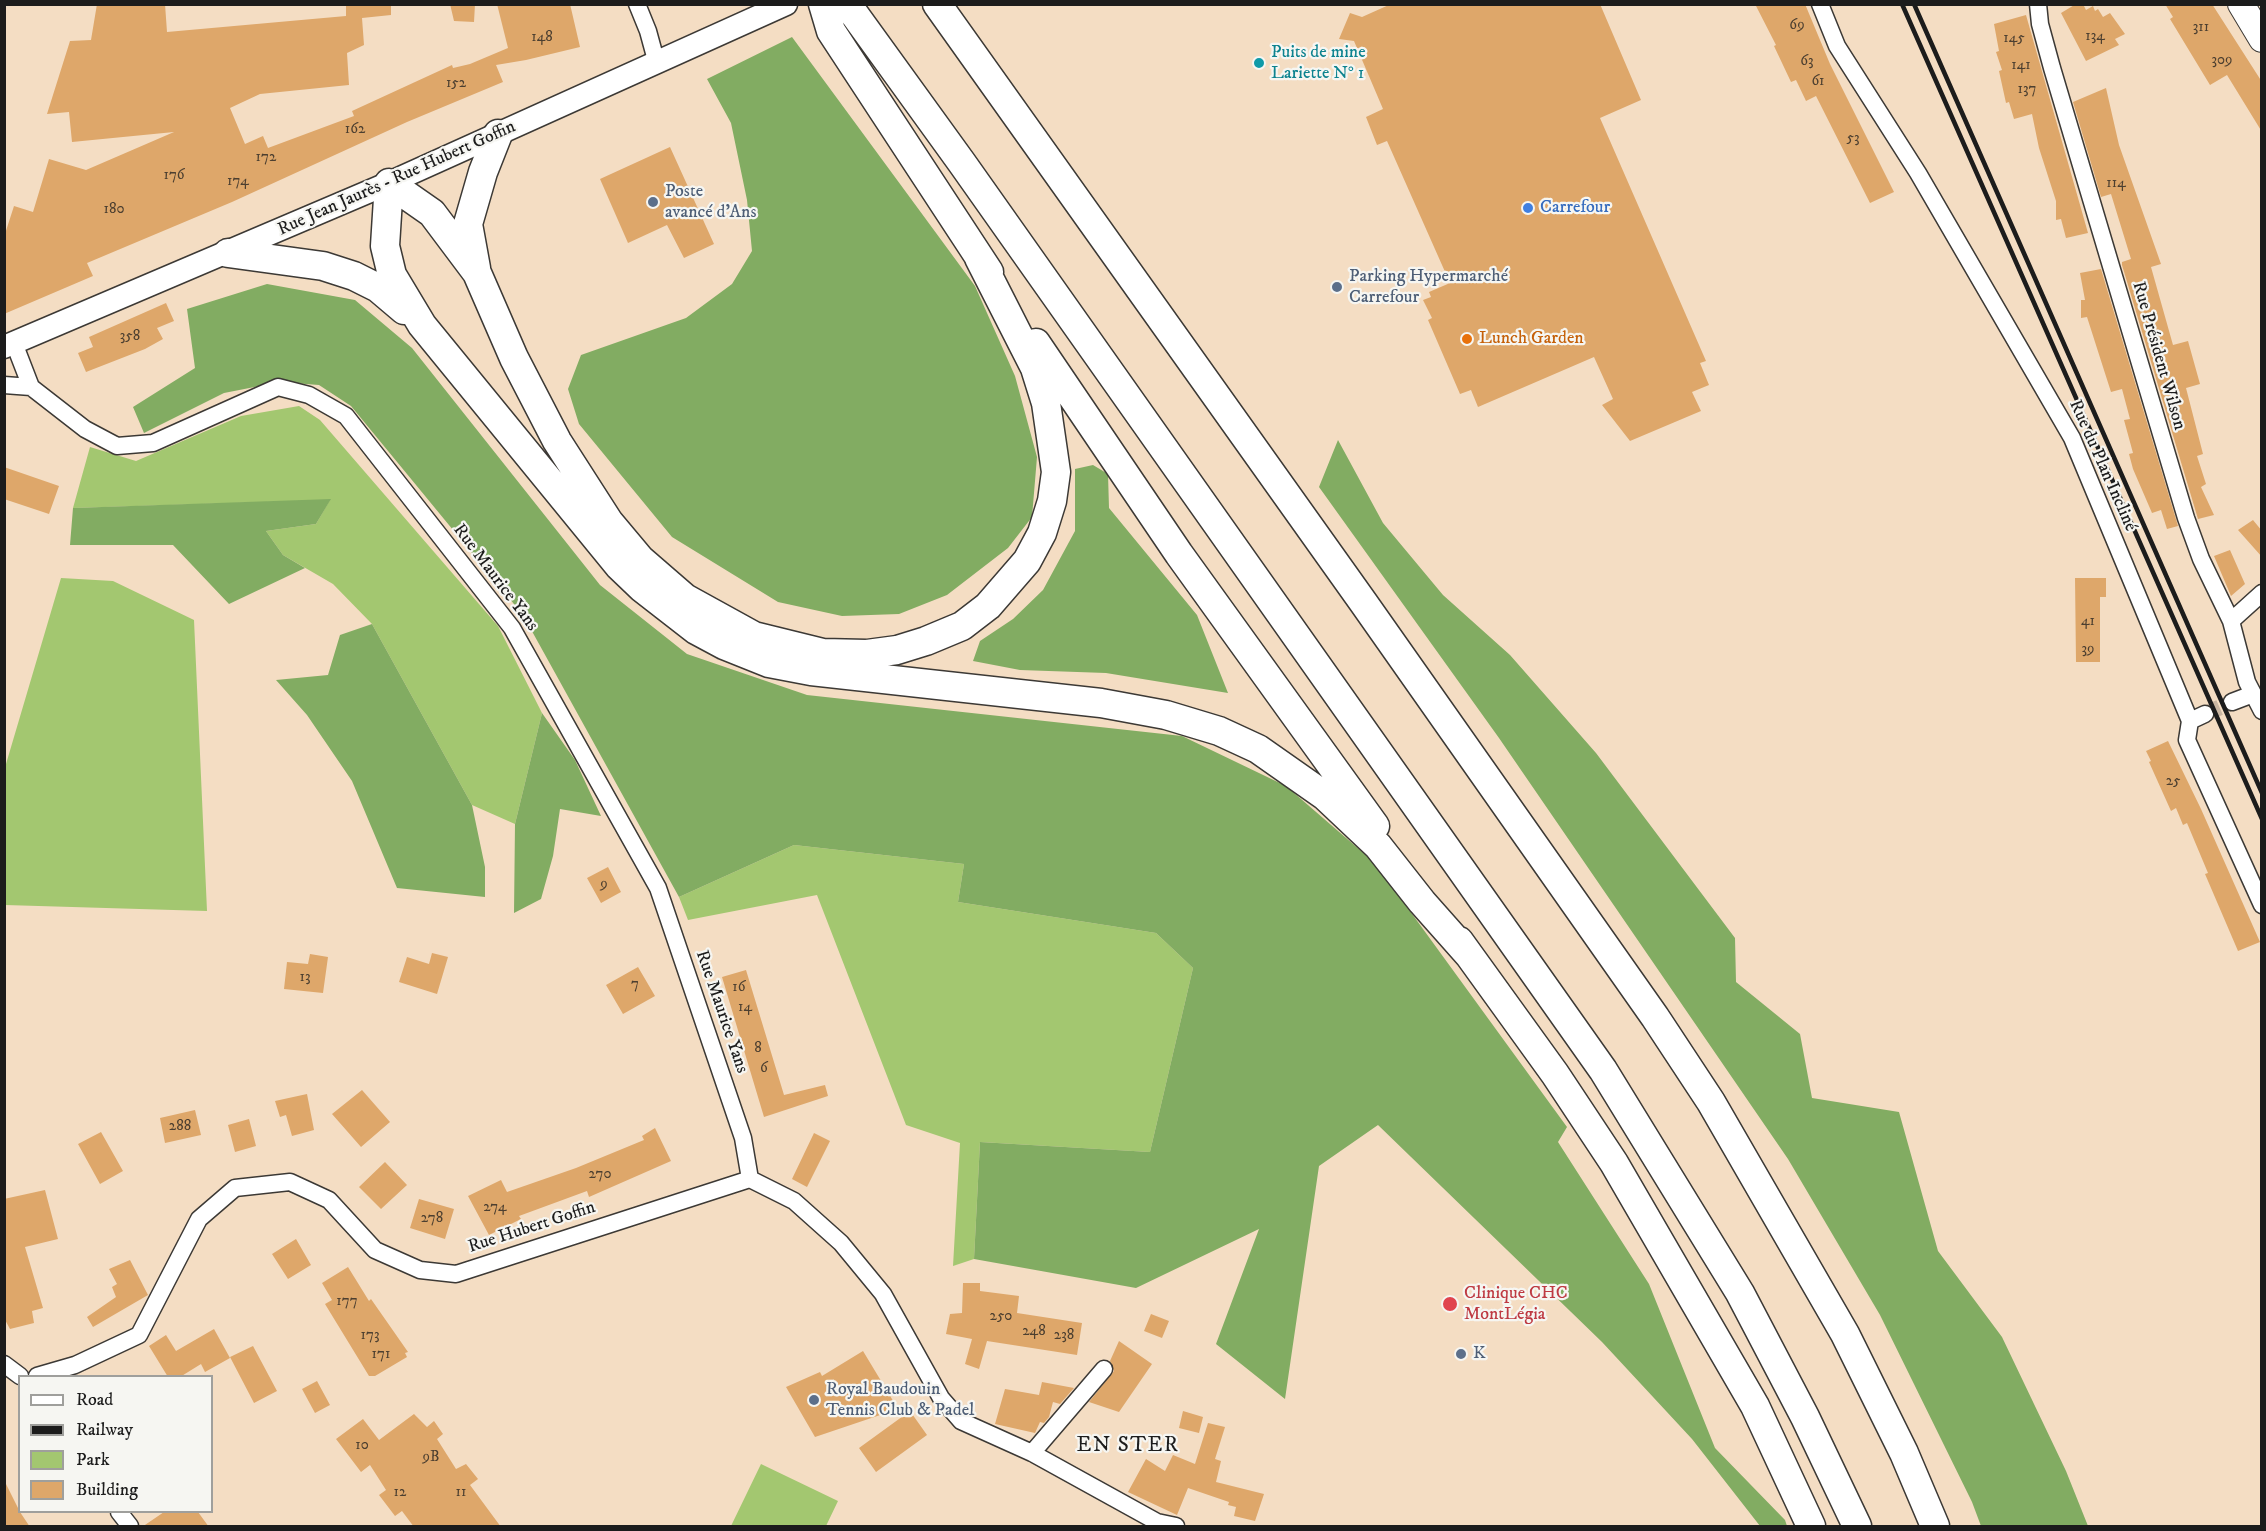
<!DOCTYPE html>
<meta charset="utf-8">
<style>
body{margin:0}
#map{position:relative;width:2266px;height:1531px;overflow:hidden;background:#f4ddc3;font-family:"IM FELL DW Pica",serif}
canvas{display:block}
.frame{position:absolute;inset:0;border:6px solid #1c1c1c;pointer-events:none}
.legend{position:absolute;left:18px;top:1375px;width:195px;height:138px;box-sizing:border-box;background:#f6f6f2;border:2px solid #9f9f9c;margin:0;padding:8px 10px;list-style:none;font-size:18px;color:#1c1c1c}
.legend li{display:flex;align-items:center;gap:12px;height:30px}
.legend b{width:30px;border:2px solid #9f9f9c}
</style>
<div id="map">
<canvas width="2266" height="1531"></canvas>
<div class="frame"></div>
<ul class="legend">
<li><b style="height:8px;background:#fff"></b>Road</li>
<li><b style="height:8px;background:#1c1c1c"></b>Railway</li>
<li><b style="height:16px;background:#a3c770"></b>Park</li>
<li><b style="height:16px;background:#dea76a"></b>Building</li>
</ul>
</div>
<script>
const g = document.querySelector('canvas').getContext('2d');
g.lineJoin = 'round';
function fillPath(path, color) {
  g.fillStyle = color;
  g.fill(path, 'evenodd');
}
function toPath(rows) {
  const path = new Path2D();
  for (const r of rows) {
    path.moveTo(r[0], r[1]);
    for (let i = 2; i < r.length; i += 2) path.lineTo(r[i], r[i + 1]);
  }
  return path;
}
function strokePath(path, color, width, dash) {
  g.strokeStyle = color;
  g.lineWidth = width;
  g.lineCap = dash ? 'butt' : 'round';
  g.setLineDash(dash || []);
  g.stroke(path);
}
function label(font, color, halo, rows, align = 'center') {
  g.font = font + ' "IM FELL DW Pica",serif';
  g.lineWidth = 4.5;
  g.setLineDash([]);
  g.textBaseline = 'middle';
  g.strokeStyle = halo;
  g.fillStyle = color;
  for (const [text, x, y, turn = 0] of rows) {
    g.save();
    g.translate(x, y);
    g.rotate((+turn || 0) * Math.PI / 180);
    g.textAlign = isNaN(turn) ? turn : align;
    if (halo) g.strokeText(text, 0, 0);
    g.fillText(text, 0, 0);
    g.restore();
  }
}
const green = toPath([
 [299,406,320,420,498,626,542,713,515,824,472,805,372,624,333,584,283,555,266,531,316,524,330,500,73,508,90,447,136,461,241,416],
 [61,578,113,581,194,620,207,911,5,905,6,764],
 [794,845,964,864,958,902,1156,933,1193,968,1150,1152,980,1142,974,1259,953,1266,960,1143,906,1125,817,895,688,920,679,897],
 [761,1464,838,1501,826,1526,731,1526]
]);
const forest = toPath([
 [792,37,975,286,1015,376,1037,457,1032,517,1008,548,947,595,899,614,842,616,778,602,672,537,579,424,568,389,581,355,686,318,732,284,752,251,747,200,731,123,707,79],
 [267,284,355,300,412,348,600,585,687,654,807,695,1182,736,1286,786,1375,863,1567,1127,1558,1142,1649,1284,1715,1448,1785,1520,1787,1526,1760,1526,1692,1439,1602,1342,1378,1125,1319,1166,1285,1399,1216,1344,1259,1229,1136,1288,974,1259,980,1142,1150,1152,1193,968,1156,933,958,902,964,864,794,845,679,897,523,615,351,406,319,385,280,382,224,393,144,433,133,407,195,368,187,309],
 [1338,440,1383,523,1443,595,1510,655,1596,753,1735,938,1736,982,1800,1034,1812,1098,1899,1112,1938,1251,2002,1337,2066,1471,2088,1526,1981,1526,1972,1502,1880,1315,1788,1159,1499,738,1319,487],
 [1093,465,1108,474,1109,508,1197,615,1228,693,1106,673,1020,670,973,661,980,641,1013,619,1043,590,1075,531,1075,469],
 [331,499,316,524,266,531,283,555,305,568,229,604,173,545,70,545,73,508],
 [372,624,472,805,485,867,485,897,397,888,352,781,307,715,276,680,328,675,340,635],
 [542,713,575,760,601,816,560,809,553,856,541,899,514,913,515,824]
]);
const building = toPath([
 [97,4,165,4,167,32,346,16,346,4,391,4,391,15,362,18,364,45,347,53,349,85,260,94,230,108,245,144,263,136,268,148,354,116,352,111,452,65,453,68,470,64,508,48,497,4,570,4,580,47,526,60,496,65,503,82,407,122,232,202,87,263,93,276,4,314,4,237,14,206,33,212,49,159,86,170,174,132,72,142,69,112,47,114,70,41,91,40],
 [450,4,475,4,474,22,454,21],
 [1391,4,1600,4,1641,100,1600,118,1706,361,1700,363,1709,385,1692,392,1701,411,1630,441,1602,405,1613,399,1594,357,1478,407,1471,390,1460,394,1428,320,1432,318,1423,300,1431,297,1429,292,1450,283,1387,141,1377,145,1366,117,1383,109,1354,41,1339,39,1350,13,1362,17],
 [1755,4,1805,4,1830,64,1894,192,1870,203,1816,96,1806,101,1796,80,1791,82,1774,46,1776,45],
 [2076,4,2083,4,2086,10,2093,6,2095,11,2098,9,2103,17,2110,13,2125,34,2115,39,2119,45,2086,61,2061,13],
 [2165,4,2212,4,2262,82,2262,132,2227,75,2210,85,2170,19,2173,17],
 [2026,15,2088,233,2066,238,2061,219,2056,220,2056,201,2039,148,2032,114,2014,119,2009,102,2006,103,1999,71,2002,70,1996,52,1999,51,1994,24],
 [2106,88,2119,145,2161,264,2151,267,2173,345,2188,341,2200,384,2186,388,2203,454,2197,456,2206,484,2201,487,2214,515,2198,519,2122,265,2122,262,2131,259,2111,194,2101,197,2073,102],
 [670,147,714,244,684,258,667,225,628,243,600,179],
 [2101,269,2178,526,2167,529,2161,510,2152,513,2133,469,2129,454,2133,453,2124,420,2130,419,2122,389,2111,392,2087,317,2081,318,2081,300,2085,300,2080,273],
 [166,303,174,321,157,328,163,339,145,349,86,372,78,353,93,347,89,337],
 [4,467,59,486,49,514,4,499],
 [2253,520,2262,531,2262,557,2238,530],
 [2230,550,2245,584,2231,596,2214,556],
 [2075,578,2106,578,2106,597,2100,597,2100,662,2076,662],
 [2168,741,2201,809,2260,942,2238,951,2205,874,2208,873,2187,823,2183,825,2176,808,2171,811,2149,762,2151,761,2146,751],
 [608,867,621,892,601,903,587,878],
 [432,953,448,957,437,994,399,982,407,957,429,964],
 [310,954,328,957,323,993,284,989,287,962,308,964],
 [638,967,655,996,623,1014,606,985],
 [746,970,784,1095,825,1085,828,1096,764,1117,722,977],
 [362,1090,390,1122,361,1147,332,1114],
 [307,1094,314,1130,292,1136,286,1115,280,1117,275,1101],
 [195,1110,201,1135,165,1143,160,1118],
 [249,1119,256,1146,235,1152,228,1125],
 [655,1128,671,1161,589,1197,587,1191,519,1216,521,1219,489,1235,468,1196,501,1180,507,1192,576,1168,644,1140,642,1136],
 [101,1132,123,1171,100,1184,78,1144],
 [814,1133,830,1141,807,1187,792,1179],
 [385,1162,407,1185,381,1209,359,1187],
 [45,1190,58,1239,25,1247,43,1308,32,1311,34,1323,10,1329,4,1318,4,1199],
 [419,1199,454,1209,445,1239,410,1228],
 [296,1239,311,1265,288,1279,272,1254],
 [130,1260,148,1295,93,1327,87,1317,116,1297,112,1287,117,1284,109,1269],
 [348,1267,369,1301,371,1299,408,1352,405,1353,407,1357,375,1376,369,1376,325,1304,332,1300,322,1283],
 [963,1283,980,1283,980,1291,1019,1296,1017,1313,1082,1323,1077,1355,987,1341,979,1369,965,1364,972,1339,946,1334,950,1314,962,1313],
 [1151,1314,1169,1321,1162,1338,1144,1331],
 [214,1329,230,1358,205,1372,201,1364,180,1377,168,1377,149,1346,166,1335,176,1351],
 [1119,1341,1152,1364,1119,1412,1089,1402,1114,1371,1110,1361],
 [253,1346,277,1391,254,1403,230,1357],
 [863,1351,898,1409,815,1437,786,1387,820,1372,822,1376],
 [317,1381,330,1405,315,1413,302,1389],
 [1042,1382,1074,1388,1060,1404,1053,1402,1049,1417,1044,1423,1040,1422,1035,1433,995,1424,1005,1389,1039,1395],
 [910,1411,927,1435,876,1472,859,1448],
 [1183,1411,1203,1417,1199,1433,1179,1428],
 [414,1414,427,1427,434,1421,443,1434,437,1439,456,1469,466,1464,478,1479,470,1485,501,1527,414,1527,402,1511,395,1516,379,1495,386,1490,370,1465,361,1472,336,1439,363,1419,379,1440],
 [1208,1423,1225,1427,1215,1459,1221,1461,1216,1482,1264,1494,1255,1521,1234,1516,1236,1507,1228,1505,1229,1502,1188,1488,1177,1515,1128,1492,1146,1459,1165,1471,1173,1455,1195,1464],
 [4,1480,20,1512,30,1527,4,1527],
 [164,1512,198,1512,209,1527,142,1527]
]);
const streetTunnel = toPath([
 [2205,714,2232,702]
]);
const street = toPath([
 [637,4,648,31,657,64],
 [1820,4,1837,46,1918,173,2072,438,2190,721,2187,740,2262,905],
 [2038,4,2040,24,2052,68,2186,518,2201,559,2231,621,2247,682,2262,711],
 [14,343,31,387,85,429,117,446,153,443,278,387,309,395,346,416,512,628,658,888,743,1138,750,1179],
 [4,385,31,387],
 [2231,621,2262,593],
 [2232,702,2253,694],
 [2190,721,2205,714],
 [4,1364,20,1376],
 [37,1376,75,1365,139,1335,199,1219,235,1188,290,1182,329,1200,375,1250,420,1270,456,1274,750,1179,794,1201,841,1243,883,1294,941,1398,961,1421,1032,1453,1157,1522,1176,1526],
 [1032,1453,1104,1369],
 [119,1512,130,1526]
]);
const secondary = toPath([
 [4,347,389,183,786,4]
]);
const primary = toPath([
 [2241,4,2262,39]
]);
const highway = toPath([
 [823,4,831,31,989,272],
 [847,4,962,163,1603,1070,1740,1293,1805,1417,1857,1526],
 [937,4,1363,602,1655,1017,1711,1102,1845,1334,1904,1453,1935,1526],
 [228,253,323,266,354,276,378,288,404,310],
 [979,258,1035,368,1046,403,1056,472,1052,501,1042,533,1027,561,988,606,962,626,926,641,897,650,867,654,823,653,754,636,685,598,640,559,609,522,557,441,514,358,477,273,432,213,389,183,385,246,392,275,422,325,619,566,642,588,696,630,724,645,769,663,811,671,1101,703,1166,715,1219,731,1258,749,1325,796,1378,846,1422,902,1469,955],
 [476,268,468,224,483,172,498,134],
 [1036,343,1179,554,1375,826],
 [1459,941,1555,1074,1614,1163,1755,1406,1811,1526]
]);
const rail = toPath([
 [1902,4,2262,819],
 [1914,4,2262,793]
]);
const markers = [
 [1259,63,6,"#0f9aa8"],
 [653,202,6,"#5c6f8a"],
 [1528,208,6,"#3f7fe0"],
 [1337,287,6,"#5c6f8a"],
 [1467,339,6,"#e8710a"],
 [1450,1304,8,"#e0444e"],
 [1461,1354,6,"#5c6f8a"],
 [814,1400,6,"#5c6f8a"]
];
const numberNames = [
 ["69",1797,26],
 ["311",2201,28],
 ["134",2095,37],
 ["148",542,38],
 ["145",2014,39],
 ["309",2222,61],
 ["63",1807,62],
 ["141",2021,66],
 ["61",1818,82],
 ["152",456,84],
 ["137",2027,90],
 ["162",355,130],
 ["53",1853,139],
 ["172",266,158],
 ["176",174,176],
 ["174",238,182],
 ["114",2116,184],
 ["180",114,210],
 ["358",130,337],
 ["41",2088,622],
 ["39",2088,650],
 ["25",2173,782],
 ["9",604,885],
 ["13",305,978],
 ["7",635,985],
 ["16",739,988],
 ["14",745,1008],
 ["8",758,1049],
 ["6",764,1069],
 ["288",180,1127],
 ["270",600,1175],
 ["274",495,1208],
 ["278",432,1219],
 ["177",347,1302],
 ["250",1001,1317],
 ["248",1034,1332],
 ["173",370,1336],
 ["238",1064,1336],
 ["171",381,1355],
 ["10",362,1446],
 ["9B",431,1458],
 ["12",400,1493],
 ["11",461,1493]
];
const cultureNames = [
 ["Puits de mine",1271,53],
 ["Lariette N° 1",1271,74]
];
const streetNames = [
 ["Rue Jean Jaurès - Rue Hubert Goffin",397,179,-24],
 ["Rue Président Wilson",2158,356,74],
 ["Rue du Plan Incliné",2102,466,66],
 ["Rue Maurice Yans",495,578,53],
 ["Rue Maurice Yans",721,1012,71],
 ["Rue Hubert Goffin",532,1228,-18]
];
const serviceNames = [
 ["Poste",665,192],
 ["avancé d'Ans",665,213],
 ["Parking Hypermarché",1349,277],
 ["Carrefour",1349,298],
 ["K",1473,1354],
 ["Royal Baudouin",826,1390],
 ["Tennis Club & Padel",826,1411]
];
const shopNames = [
 ["Carrefour",1540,208]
];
const foodNames = [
 ["Lunch Garden",1479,339]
];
const healthNames = [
 ["Clinique CHC",1464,1294],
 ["MontLégia",1464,1315]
];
const quarterNames = [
 ["EN STER",1128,1447]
];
fillPath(green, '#a3c770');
fillPath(forest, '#82ac62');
fillPath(building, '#dea76a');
strokePath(streetTunnel, '#c9b6a2', 16, [16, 8]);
strokePath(street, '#3c3935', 19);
strokePath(secondary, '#3c3935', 25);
strokePath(primary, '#3c3935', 28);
strokePath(highway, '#3c3935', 31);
strokePath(street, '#fff', 16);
strokePath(secondary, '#fff', 22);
strokePath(primary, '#fff', 26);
strokePath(highway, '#fff', 28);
strokePath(rail, '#1c1c1c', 4.5);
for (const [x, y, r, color] of markers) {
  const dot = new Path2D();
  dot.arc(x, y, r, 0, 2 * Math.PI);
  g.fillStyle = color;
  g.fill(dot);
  strokePath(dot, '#f6f6f2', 2);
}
label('15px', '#4c3f30', null, numberNames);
label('18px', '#0d838f', '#f6f6f2', cultureNames, 'left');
label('18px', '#1c1c1c', '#f6f6f2', streetNames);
label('18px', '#4e5e75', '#f6f6f2', serviceNames, 'left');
label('18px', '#366cbe', '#f6f6f2', shopNames, 'left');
label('18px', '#c56008', '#f6f6f2', foodNames, 'left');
label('18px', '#be3a42', '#f6f6f2', healthNames, 'left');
g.letterSpacing = '1.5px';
label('21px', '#1c1c1c', '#f6f6f2', quarterNames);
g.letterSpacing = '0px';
</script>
